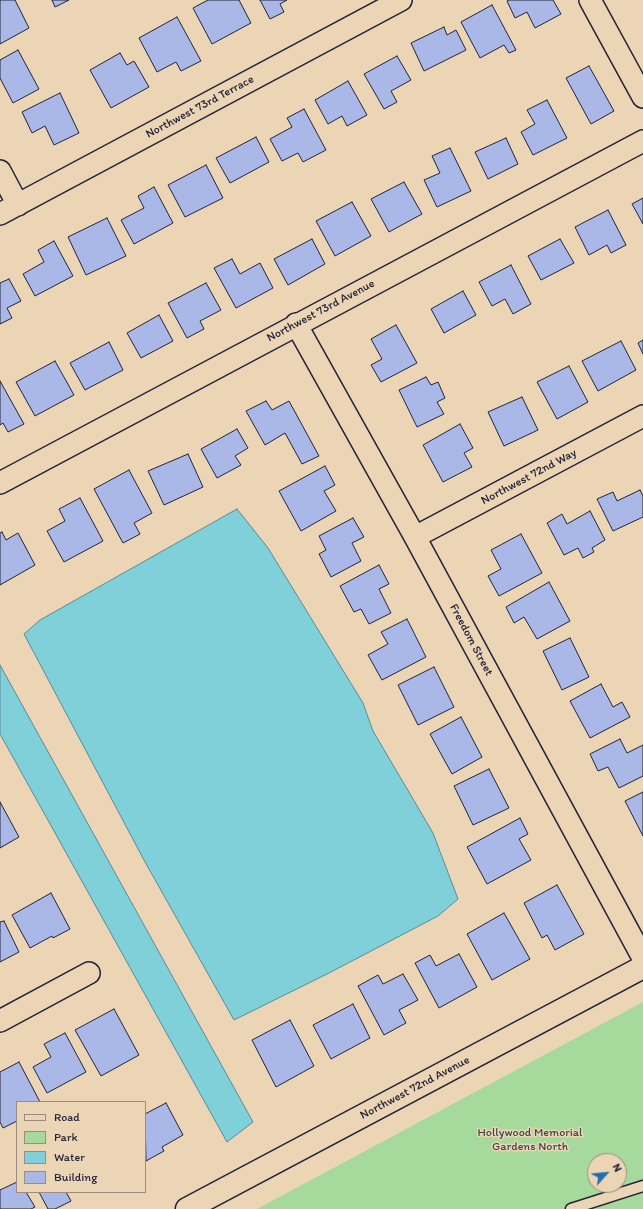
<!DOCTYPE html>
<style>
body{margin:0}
#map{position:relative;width:643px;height:1209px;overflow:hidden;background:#ecd5b5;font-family:Itim,sans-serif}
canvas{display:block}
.legend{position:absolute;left:16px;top:1101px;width:130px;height:92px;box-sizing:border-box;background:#ecd5b5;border:1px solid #9b8d84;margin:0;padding:5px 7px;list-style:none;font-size:12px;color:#22223b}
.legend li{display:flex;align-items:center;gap:8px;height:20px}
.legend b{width:20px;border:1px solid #9b8d84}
.north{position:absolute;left:587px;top:1153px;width:40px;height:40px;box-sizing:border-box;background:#ecd5b5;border:1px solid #9b8d84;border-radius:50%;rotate:63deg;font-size:11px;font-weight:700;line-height:16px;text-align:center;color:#22223b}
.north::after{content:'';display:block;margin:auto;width:14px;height:18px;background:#1f6fb2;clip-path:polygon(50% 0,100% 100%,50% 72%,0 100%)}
</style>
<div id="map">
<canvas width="643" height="1209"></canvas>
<ul class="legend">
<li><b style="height:5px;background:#ecd5b5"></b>Road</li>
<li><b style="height:11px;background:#a6da9c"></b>Park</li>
<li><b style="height:11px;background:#7fd0d8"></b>Water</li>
<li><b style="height:11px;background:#aab8e8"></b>Building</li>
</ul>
<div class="north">N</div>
</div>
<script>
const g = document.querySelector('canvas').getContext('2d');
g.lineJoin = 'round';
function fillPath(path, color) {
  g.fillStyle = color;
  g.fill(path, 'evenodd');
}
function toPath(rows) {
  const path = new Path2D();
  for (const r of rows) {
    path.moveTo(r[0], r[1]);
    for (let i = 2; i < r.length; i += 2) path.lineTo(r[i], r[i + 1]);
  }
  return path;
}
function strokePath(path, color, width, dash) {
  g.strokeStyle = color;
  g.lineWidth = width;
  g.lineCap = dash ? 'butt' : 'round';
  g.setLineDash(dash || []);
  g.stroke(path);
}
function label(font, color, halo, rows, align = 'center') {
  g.font = font + ' Itim,sans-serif';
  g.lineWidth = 3;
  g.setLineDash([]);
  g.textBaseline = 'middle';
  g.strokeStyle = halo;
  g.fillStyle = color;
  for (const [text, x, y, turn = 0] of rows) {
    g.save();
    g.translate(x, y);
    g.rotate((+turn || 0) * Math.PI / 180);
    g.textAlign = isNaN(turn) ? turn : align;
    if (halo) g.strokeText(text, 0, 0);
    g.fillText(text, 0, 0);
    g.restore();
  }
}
const green = toPath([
 [643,1002,643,1209,257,1209],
 [595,1161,619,1161,619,1185,595,1185]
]);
const water = toPath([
 [237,509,268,548,363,703,373,731,433,833,458,899,438,916,329,973,234,1020,145,862,24,634,40,620,237,509],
 [0,665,253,1122,227,1142,0,734,0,665]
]);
const building = toPath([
 [0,0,15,0,29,28,0,44,0,0],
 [52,0,69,0,55,7,52,0],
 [208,0,239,0,251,23,212,44,193,8,208,0],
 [260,0,287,0,280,4,284,12,270,19,260,0],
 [509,0,553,0,561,14,535,28,527,12,515,18,507,1,509,0],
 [492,5,516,50,509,53,504,45,480,58,461,22,492,5],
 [177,17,201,61,181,71,176,62,157,72,139,38,177,17],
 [444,27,447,35,456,30,466,50,424,71,411,43,444,27],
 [18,50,39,89,13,103,0,78,0,60,18,50],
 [120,53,127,65,134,61,149,87,111,108,90,70,120,53],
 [397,56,411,80,391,91,397,102,384,109,364,74,397,56],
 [589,66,614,111,591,124,566,78,589,66],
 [348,81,367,115,347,126,342,116,328,124,315,100,348,81],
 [60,93,79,133,54,145,45,126,32,133,22,112,60,93],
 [547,100,567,138,533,155,521,132,535,124,527,110,547,100],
 [304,109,326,150,303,162,298,153,282,161,270,139,292,127,287,118,304,109],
 [256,137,269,162,230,183,216,158,256,137],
 [506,138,518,164,488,179,475,152,506,138],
 [450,148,471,191,437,207,424,180,440,173,432,156,450,148],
 [206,165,223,198,185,217,168,185,206,165],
 [404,182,422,214,389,232,371,199,404,182],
 [154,187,173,223,134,244,121,220,144,208,138,196,154,187],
 [643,198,643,224,632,204,643,198],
 [352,202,371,236,335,256,316,221,352,202],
 [608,210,626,245,611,253,607,245,589,255,575,227,608,210],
 [107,218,126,256,86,275,68,237,107,218],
 [312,239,325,264,288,285,274,259,312,239],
 [560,239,574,263,541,280,528,256,560,239],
 [54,241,73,276,35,296,23,274,44,262,38,250,54,241],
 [232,259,240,274,260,263,273,288,236,308,214,268,232,259],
 [511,265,531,304,513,314,505,299,492,306,479,282,511,265],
 [9,279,21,301,7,308,12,318,0,324,0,283,9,279],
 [206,283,221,310,200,321,204,329,187,338,168,303,206,283],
 [463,291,476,315,444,333,431,309,463,291],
 [159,315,173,341,141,358,127,333,159,315],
 [396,325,417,363,381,382,371,365,382,359,371,339,396,325],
 [643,340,643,354,638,343,643,340],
 [621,341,636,370,598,391,582,361,621,341],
 [109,342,123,370,85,390,70,363,109,342],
 [55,361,74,395,35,416,16,382,55,361],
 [569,366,588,402,557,419,537,382,569,366],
 [426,377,431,385,438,382,445,398,437,402,444,414,417,427,399,390,426,377],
 [0,381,24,424,8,432,3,423,0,425,0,381],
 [522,397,538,430,504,446,488,412,522,397],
 [266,401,272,410,289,401,319,456,302,464,285,433,265,445,246,411,266,401],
 [460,424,473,448,464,453,472,467,443,482,423,445,460,424],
 [237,429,248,448,235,456,241,465,217,478,201,449,237,429],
 [188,454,203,487,164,505,148,471,188,454],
 [325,466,335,485,324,491,336,511,301,531,279,491,325,466],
 [129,470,152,513,134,523,140,534,123,543,94,489,129,470],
 [640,490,643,496,643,517,613,531,597,499,613,492,617,501,640,490],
 [80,498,103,541,64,562,47,531,65,521,59,509,80,498],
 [590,511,605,540,592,548,594,552,583,558,578,548,564,555,547,523,562,514,567,524,590,511],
 [353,518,364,537,352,543,361,561,331,577,319,554,326,550,319,536,353,518],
 [2,532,6,540,18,533,35,565,0,585,0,533,2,532],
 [521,534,542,573,499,596,488,576,501,569,491,550,521,534],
 [379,565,389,584,379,589,391,613,369,624,361,609,354,612,340,586,379,565],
 [549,582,570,621,537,639,524,617,514,623,506,607,549,582],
 [407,619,426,657,382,680,368,655,388,644,381,632,407,619],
 [570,638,589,677,562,690,543,651,570,638],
 [434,667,454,707,418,725,398,685,434,667],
 [601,684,613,707,622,702,630,717,590,738,570,701,601,684],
 [461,717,482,757,452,774,430,734,461,717],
 [620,739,627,753,643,745,643,776,619,788,608,767,598,771,590,754,620,739],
 [489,769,509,808,473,825,454,786,489,769],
 [643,792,643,836,625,801,643,792],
 [0,802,19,837,0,848,0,802],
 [520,818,528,834,519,839,531,860,487,884,467,847,520,818],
 [557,885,584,934,555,950,547,935,542,938,524,903,557,885],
 [51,893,70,929,53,938,52,936,30,948,12,915,51,893],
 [504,913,530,959,492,980,467,934,504,913],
 [4,921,19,952,0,962,0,922,4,921],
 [459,954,477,987,439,1008,415,963,430,955,436,966,459,954],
 [403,974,418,1000,399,1010,406,1023,384,1035,358,986,378,975,383,984,403,974],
 [353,1004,370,1038,331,1059,313,1025,353,1004],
 [114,1009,139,1055,101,1076,75,1030,114,1009],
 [290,1020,314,1066,276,1087,252,1040,290,1020],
 [65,1033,86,1072,47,1093,33,1067,51,1057,44,1044,65,1033],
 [19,1062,40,1102,17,1102,17,1121,3,1128,0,1122,0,1072,19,1062],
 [166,1103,183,1135,162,1147,164,1151,146,1161,145,1114,166,1103],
 [17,1182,17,1192,26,1192,35,1207,31,1209,0,1209,0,1190,17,1182],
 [39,1192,66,1192,71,1201,55,1209,48,1209,39,1192]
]);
const service = toPath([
 [571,1209,643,1186]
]);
const minor = toPath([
 [590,0,643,97],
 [0,171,18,205],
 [0,214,401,0],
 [296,324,415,537,643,958],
 [0,483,643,141],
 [415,537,643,416],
 [0,1021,89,973]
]);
const tertiary = toPath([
 [187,1209,643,967]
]);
const streetNames = [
 ["Northwest 73rd Terrace",200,107,-28],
 ["Northwest 73rd Avenue",321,311,-28],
 ["Northwest 72nd Way",529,477,-28],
 ["Freedom Street",471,640,62],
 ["Northwest 72nd Avenue",415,1088,-28]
];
const parkNames = [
 ["Hollywood Memorial",530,1133],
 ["Gardens North",530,1147]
];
fillPath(green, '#a6da9c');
fillPath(water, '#7fd0d8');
strokePath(water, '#5a8a99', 1);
fillPath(building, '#aab8e8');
strokePath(building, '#22223b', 1);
strokePath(service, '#22223b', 13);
strokePath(minor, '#22223b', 24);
strokePath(tertiary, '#22223b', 25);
strokePath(service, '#ecd5b5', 10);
strokePath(minor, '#ecd5b5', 21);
strokePath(tertiary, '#ecd5b5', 22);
label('12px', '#22223b', '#ecd5b5', streetNames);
label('12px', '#3c474e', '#ecd5b5', parkNames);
</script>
